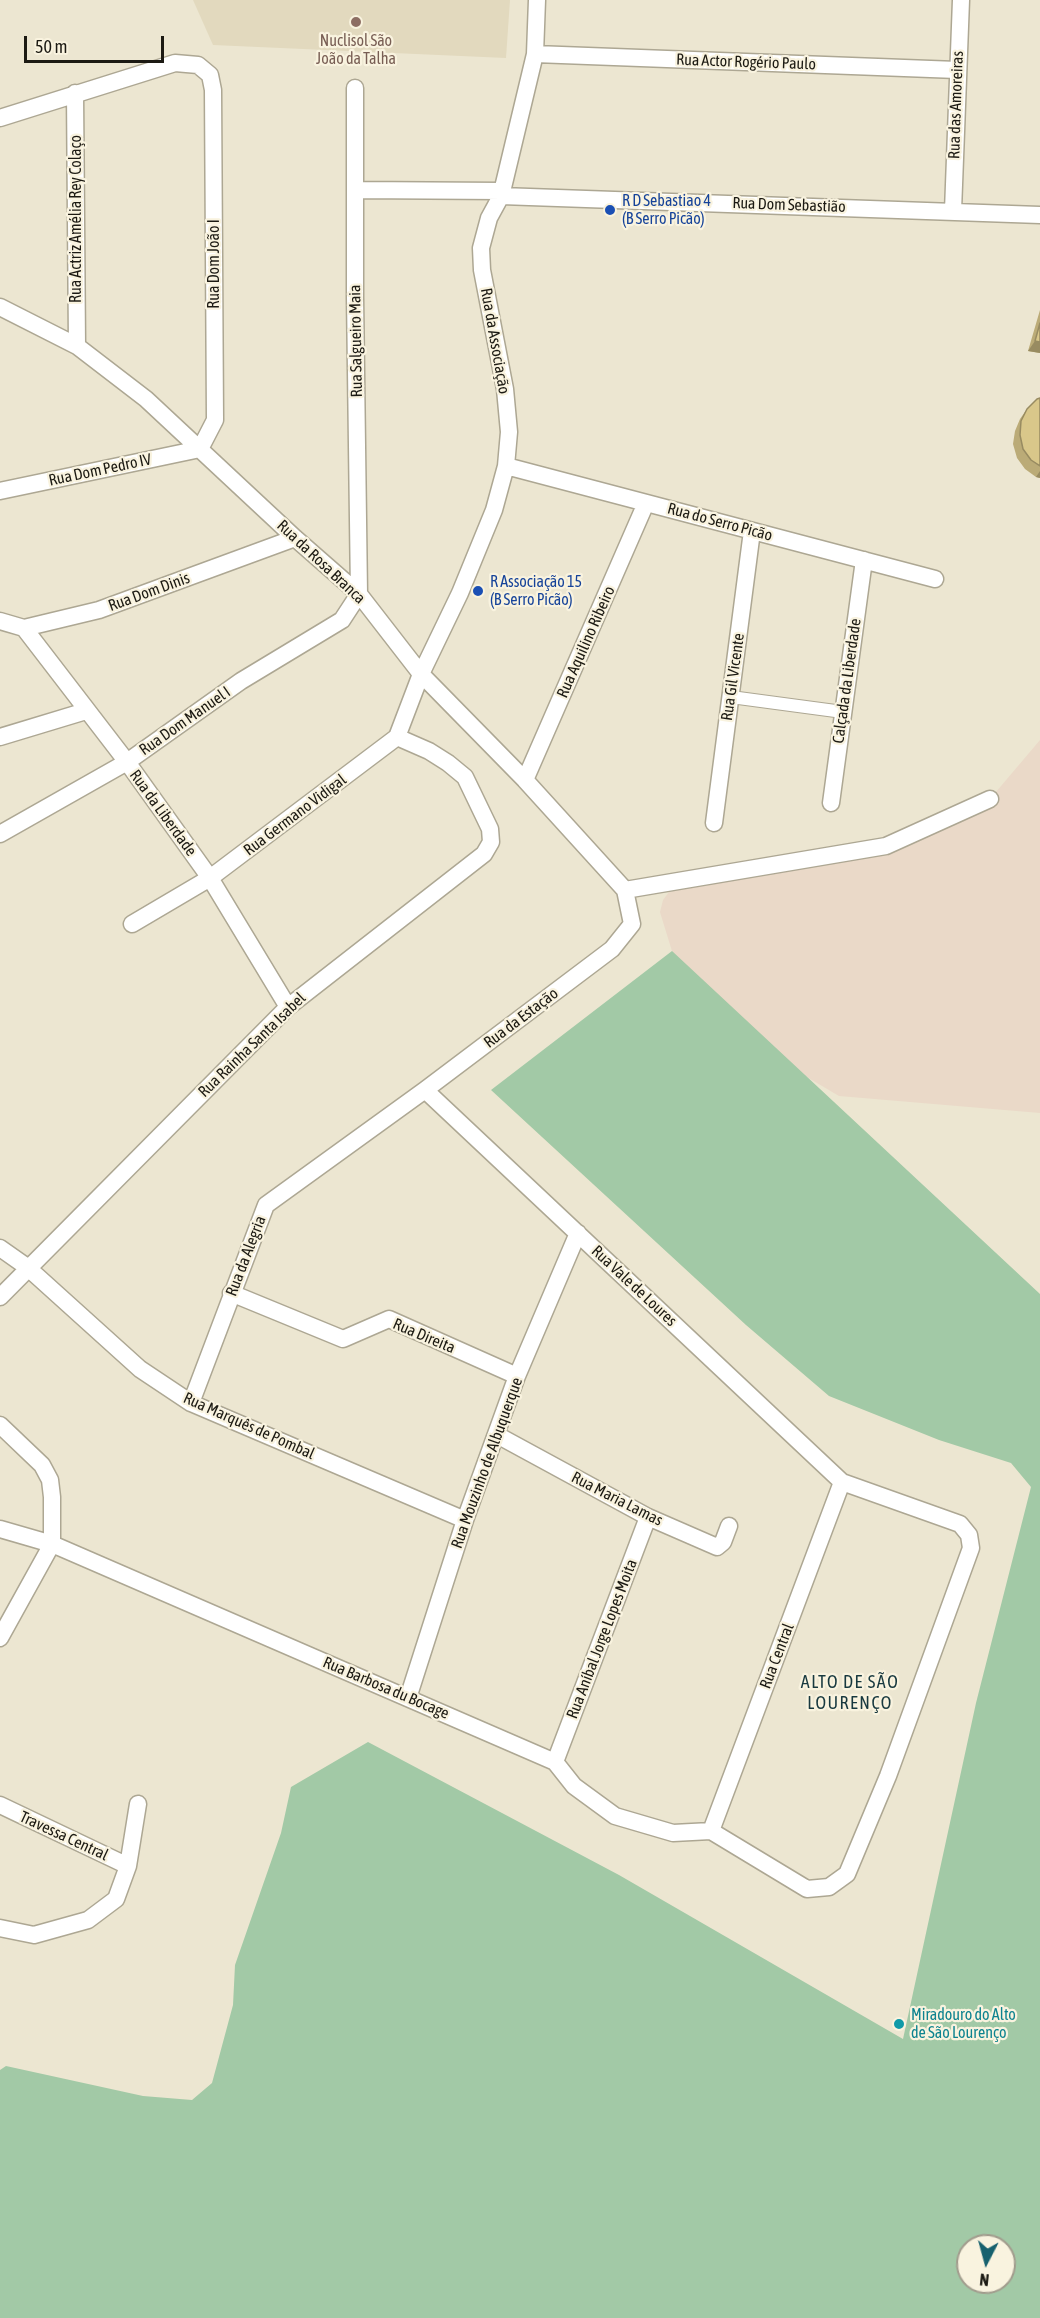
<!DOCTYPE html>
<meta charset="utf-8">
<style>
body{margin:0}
#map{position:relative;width:1040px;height:2318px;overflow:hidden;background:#ece6d1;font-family:"Asap Condensed",sans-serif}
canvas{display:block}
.north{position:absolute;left:956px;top:2234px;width:60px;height:60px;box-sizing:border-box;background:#f9f3df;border:2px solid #a19c8d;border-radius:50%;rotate:186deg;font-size:16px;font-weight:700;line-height:24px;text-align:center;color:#1c1a13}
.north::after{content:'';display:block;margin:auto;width:21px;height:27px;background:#17616e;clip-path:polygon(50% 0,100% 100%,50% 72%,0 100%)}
.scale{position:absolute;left:24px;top:36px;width:140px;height:27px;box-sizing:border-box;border:3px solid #1c1a13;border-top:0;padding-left:8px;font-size:18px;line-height:21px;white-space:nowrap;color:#1c1a13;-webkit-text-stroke:4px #f9f3df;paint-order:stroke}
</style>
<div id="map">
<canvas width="1040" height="2318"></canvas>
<div class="north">N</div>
<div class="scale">50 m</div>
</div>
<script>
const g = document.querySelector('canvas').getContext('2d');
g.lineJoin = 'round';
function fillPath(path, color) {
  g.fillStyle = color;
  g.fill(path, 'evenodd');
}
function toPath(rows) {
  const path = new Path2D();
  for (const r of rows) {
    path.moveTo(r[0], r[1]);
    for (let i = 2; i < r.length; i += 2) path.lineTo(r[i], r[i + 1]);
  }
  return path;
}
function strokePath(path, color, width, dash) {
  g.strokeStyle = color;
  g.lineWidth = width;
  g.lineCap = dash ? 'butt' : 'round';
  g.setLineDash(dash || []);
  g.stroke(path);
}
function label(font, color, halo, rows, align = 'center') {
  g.font = font + ' "Asap Condensed",sans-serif';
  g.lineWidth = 4.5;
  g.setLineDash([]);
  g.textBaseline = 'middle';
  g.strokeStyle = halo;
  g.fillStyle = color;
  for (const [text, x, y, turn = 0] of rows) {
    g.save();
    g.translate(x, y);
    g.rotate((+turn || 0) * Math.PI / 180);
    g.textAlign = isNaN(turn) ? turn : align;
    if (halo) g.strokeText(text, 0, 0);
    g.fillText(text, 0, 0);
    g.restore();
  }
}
const built = toPath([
 [193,0,510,0,506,58,213,45]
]);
const industrial = toPath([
 [1040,740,1040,1113,839,1096,700,1014,672,951,660,912,663,900,669,892,728,873,886,846,990,799]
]);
const green = toPath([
 [672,951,1040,1294,1040,2318,0,2318,0,2070,6,2066,143,2096,192,2100,212,2083,233,2005,235,1965,281,1833,291,1787,368,1742,619,1875,903,2039,976,1703,1031,1487,1011,1463,939,1440,829,1396,746,1325,491,1090],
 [968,2246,1004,2246,1004,2282,968,2282]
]);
const pedestrian = toPath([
 [731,697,843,712]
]);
const minor = toPath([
 [535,54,957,70],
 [75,93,77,346],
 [0,118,175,63,198,65,210,75,213,90,215,420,200,449,0,491],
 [355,190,502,191],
 [501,196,1040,215],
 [953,211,961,0],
 [0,307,77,346,146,399,295,538,359,594,421,674,525,780,625,890],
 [506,466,935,579],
 [0,621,24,628,99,610,295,538],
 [24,628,127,762,210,878,288,1007],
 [0,737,86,711],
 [525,780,646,503],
 [831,803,864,560],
 [714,823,752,531],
 [0,834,127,762,241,681,342,620,359,594,355,297,355,88],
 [625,890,886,846,990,799],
 [132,924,210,878,397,737,421,674,460,593,494,510,506,466,509,432,505,389,482,270,481,248,489,218,501,196,535,54,537,0],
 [425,1090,842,1482,960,1524,969,1535,971,1548,888,1776,847,1874,829,1887,807,1889,711,1831],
 [0,1248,27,1267,140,1369,191,1403,465,1520],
 [231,1293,343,1339,389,1319,517,1376],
 [0,1297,288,1007,484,854,491,842,490,829,465,777,448,763,429,751,397,737],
 [191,1403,266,1205,425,1090,612,949,632,924,625,890],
 [0,1425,42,1465,50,1480,52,1497,52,1544,0,1638],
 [497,1435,648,1517,717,1547,723,1542,729,1526],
 [0,1529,52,1544,555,1762,574,1786,615,1816,673,1833,711,1831],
 [408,1698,465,1520,517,1376,578,1233],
 [555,1762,648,1517],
 [0,1805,128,1866],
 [711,1831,842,1482],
 [0,1928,34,1935,88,1920,116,1899,128,1866,138,1804]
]);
const wall = toPath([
 [1040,310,1040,353,1028,351],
 [1040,398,1040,478,1036,477,1025,469,1017,458,1013,444,1015,431,1020,419,1027,409]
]);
const shadedWall = toPath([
 [1035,341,1040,342,1040,353,1028,351],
 [1040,471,1040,478,1036,477]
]);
const building = toPath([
 [1040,323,1040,342,1035,341,1040,323],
 [1040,398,1040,466,1031,460,1023,449,1020,435,1021,421,1027,409,1037,399,1040,398]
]);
const markers = [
 [356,22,6,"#8d6e63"],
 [610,210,6,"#1a4fb4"],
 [478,591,6,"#1a4fb4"],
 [899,2024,6,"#0f9aa8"]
];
const educationNames = [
 ["Nuclisol São",356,41],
 ["João da Talha",356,59]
];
const streetNames = [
 ["Rua Actor Rogério Paulo",746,62,2],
 ["Rua das Amoreiras",956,105,-88],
 ["Rua Dom Sebastião",789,205,2],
 ["Rua Actriz Amélia Rey Colaço",76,219,-90],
 ["Rua Dom João I",214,264,-90],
 ["Rua Salgueiro Maia",356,341,-91],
 ["Rua da Associação",495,341,80],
 ["Rua Dom Pedro IV",100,470,-12],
 ["Rua do Serro Picão",720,522,15],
 ["Rua da Rosa Branca",321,562,43],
 ["Rua Dom Dinis",149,592,-20],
 ["Rua Aquilino Ribeiro",586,642,-66],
 ["Rua Gil Vicente",733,677,-82],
 ["Calçada da Liberdade",847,681,-82],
 ["Rua Dom Manuel I",185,721,-35],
 ["Rua da Liberdade",163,813,54],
 ["Rua Germano Vidigal",295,815,-37],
 ["Rua da Estação",521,1018,-37],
 ["Rua Rainha Santa Isabel",252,1045,-44],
 ["Rua da Alegria",246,1256,-69],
 ["Rua Vale de Loures",634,1286,43],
 ["Rua Direita",424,1336,23],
 ["Rua Marquês de Pombal",249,1426,24],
 ["Rua Mouzinho de Albuquerque",487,1463,-70],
 ["Rua Maria Lamas",617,1499,27],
 ["Rua Aníbal Jorge Lopes Moita",602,1639,-69],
 ["Rua Central",777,1656,-69],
 ["Rua Barbosa du Bocage",386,1688,23],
 ["Travessa Central",64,1836,25]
];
const transitNames = [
 ["R D Sebastiao 4",622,201],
 ["(B Serro Picão)",622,219],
 ["R Associação 15",490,582],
 ["(B Serro Picão)",490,600]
];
const cultureNames = [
 ["Miradouro do Alto",911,2015],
 ["de São Lourenço",911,2033]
];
const neighbourhoodNames = [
 ["ALTO DE SÃO",850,1682],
 ["LOURENÇO",850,1703]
];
fillPath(built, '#e2d9be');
fillPath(industrial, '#ead9c8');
fillPath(green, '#a2c9a6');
strokePath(pedestrian, '#ada793', 14);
strokePath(minor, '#ada793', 19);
strokePath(pedestrian, '#fff', 12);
strokePath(minor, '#fff', 16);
fillPath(wall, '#bbab77');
fillPath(shadedWall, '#988b61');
fillPath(building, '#d9c78a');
strokePath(building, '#988b61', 1.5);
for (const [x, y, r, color] of markers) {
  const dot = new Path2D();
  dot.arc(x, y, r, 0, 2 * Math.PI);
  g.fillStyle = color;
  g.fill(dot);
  strokePath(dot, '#f9f3df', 2);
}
label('16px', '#785e54', '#f9f3df', educationNames);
label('16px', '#1c1a13', '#f9f3df', streetNames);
label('16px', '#164399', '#f9f3df', transitNames, 'left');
label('16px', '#0d838f', '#f9f3df', cultureNames, 'left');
g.letterSpacing = '1.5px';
label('18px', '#18393f', '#f9f3df', neighbourhoodNames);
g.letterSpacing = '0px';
</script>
